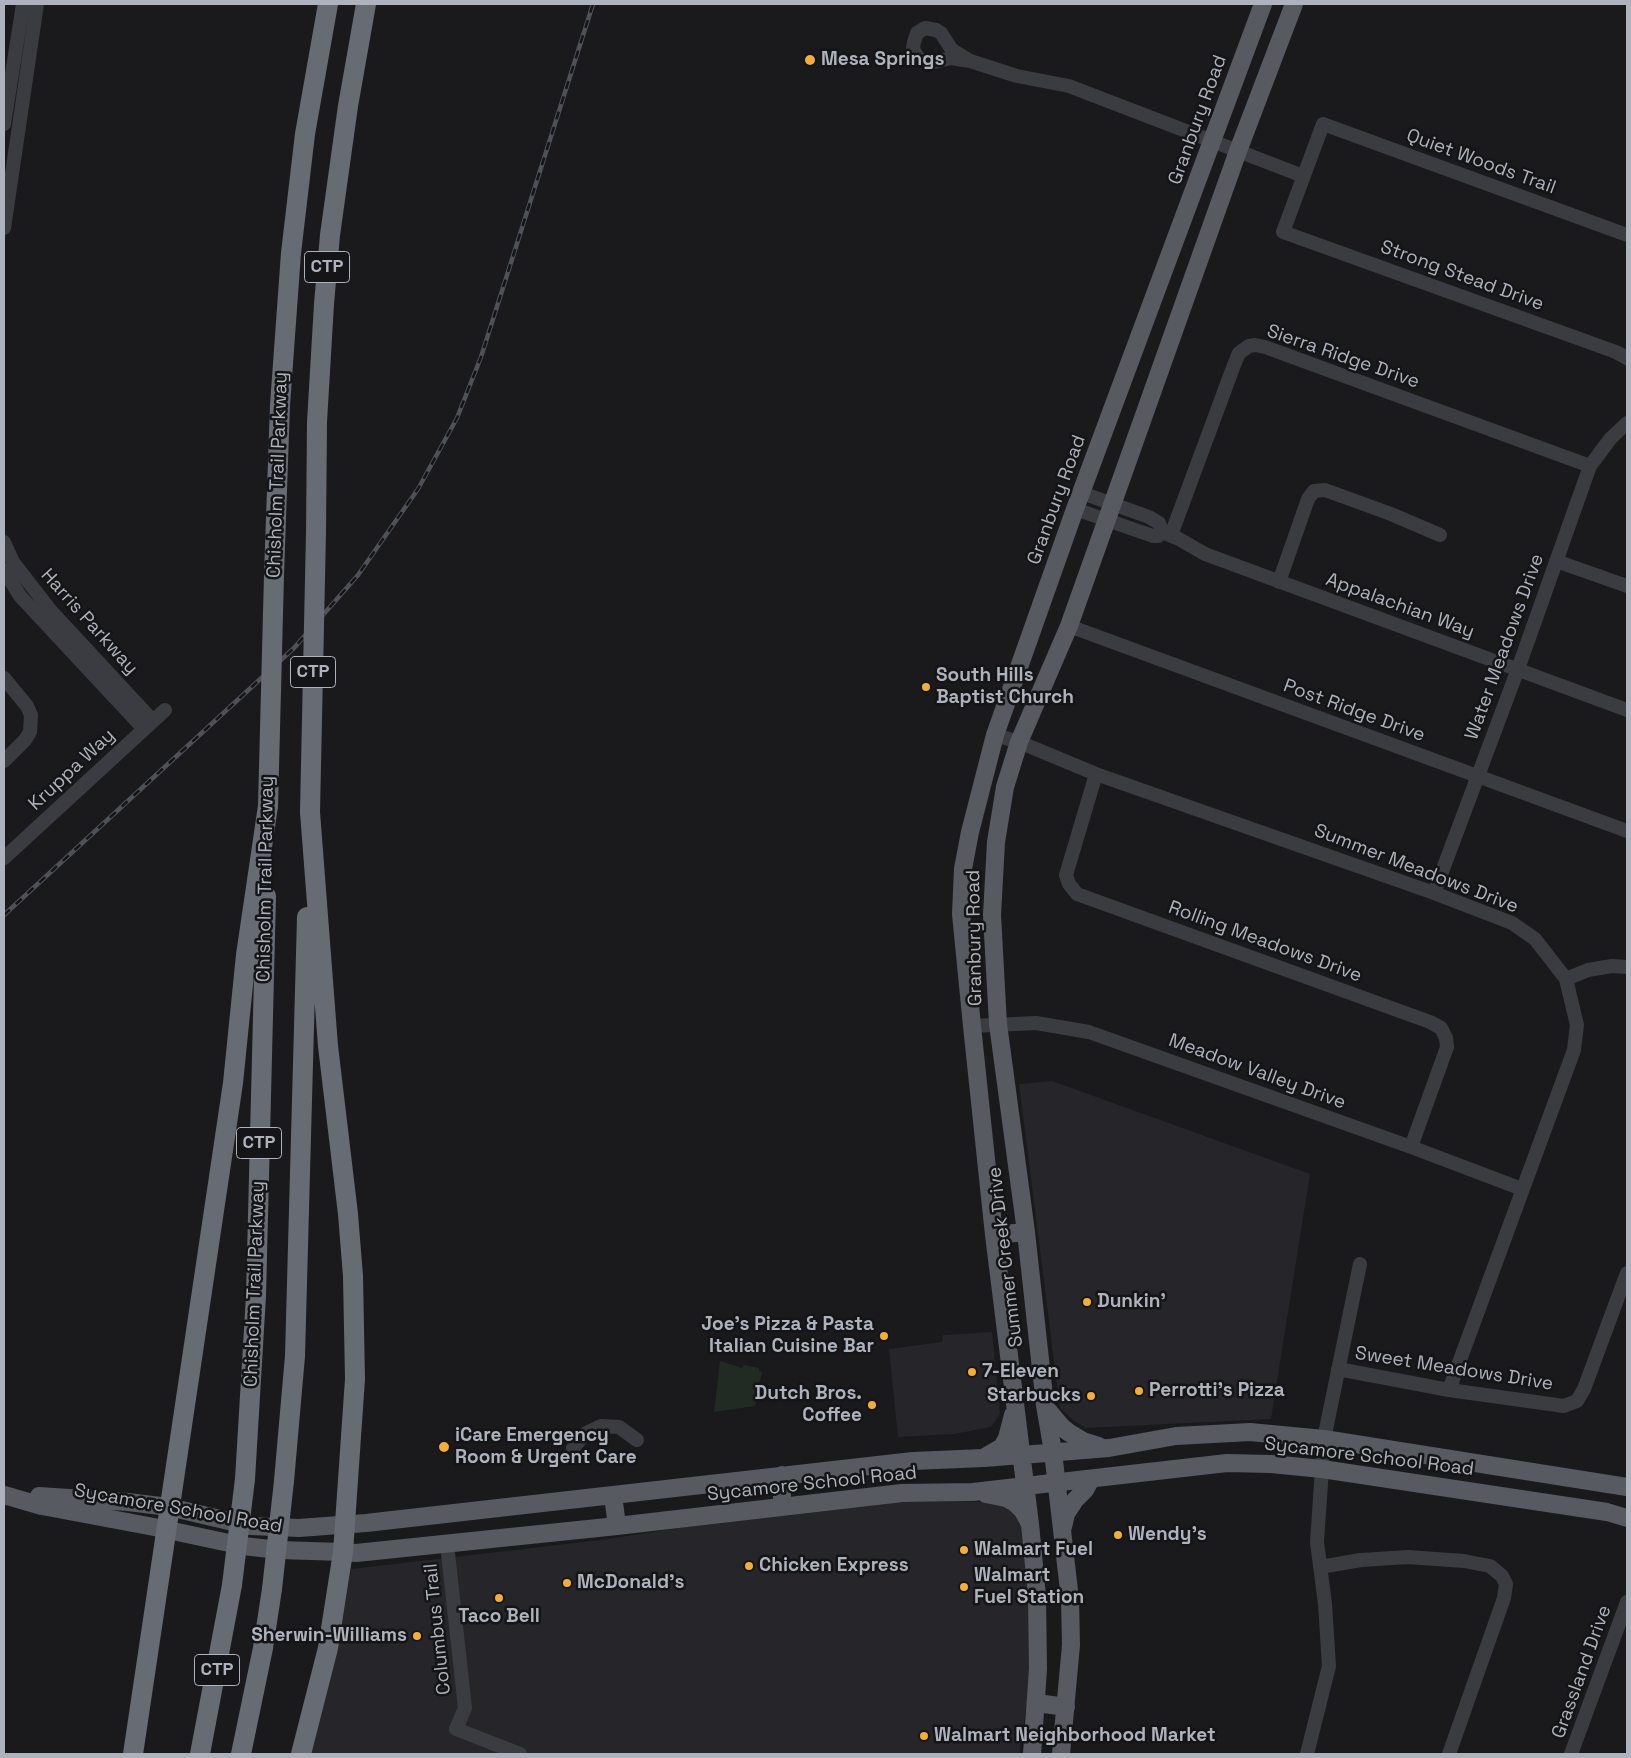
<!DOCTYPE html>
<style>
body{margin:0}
#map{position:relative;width:1631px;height:1758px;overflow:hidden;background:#1a1a1c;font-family:"Space Grotesk",sans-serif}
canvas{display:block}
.frame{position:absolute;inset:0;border:5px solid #adb2bc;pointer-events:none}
</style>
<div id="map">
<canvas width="1631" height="1758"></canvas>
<div class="frame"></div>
</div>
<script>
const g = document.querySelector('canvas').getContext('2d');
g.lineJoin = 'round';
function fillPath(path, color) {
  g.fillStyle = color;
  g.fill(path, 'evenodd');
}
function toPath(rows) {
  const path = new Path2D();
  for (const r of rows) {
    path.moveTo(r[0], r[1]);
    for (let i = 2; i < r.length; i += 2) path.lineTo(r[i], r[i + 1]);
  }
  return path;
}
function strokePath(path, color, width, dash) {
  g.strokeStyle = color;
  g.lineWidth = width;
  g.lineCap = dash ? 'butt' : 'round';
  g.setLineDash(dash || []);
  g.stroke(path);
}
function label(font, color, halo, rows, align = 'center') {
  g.font = font + ' "Space Grotesk",sans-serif';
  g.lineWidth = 5;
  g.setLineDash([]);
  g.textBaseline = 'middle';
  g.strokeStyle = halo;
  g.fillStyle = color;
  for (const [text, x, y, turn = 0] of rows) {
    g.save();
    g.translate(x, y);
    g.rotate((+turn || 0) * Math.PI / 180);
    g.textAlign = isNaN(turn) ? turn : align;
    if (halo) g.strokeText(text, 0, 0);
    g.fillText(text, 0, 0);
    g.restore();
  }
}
const built = toPath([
 [1052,1081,1310,1174,1271,1419,1086,1428,1074,1421,1060,1408,1019,1084],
 [992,1332,1000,1414,991,1427,954,1434,898,1437,889,1349,942,1342,943,1335],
 [894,1502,999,1502,1012,1508,1023,1521,1030,1612,1030,1685,1019,1754,311,1754,339,1642,351,1569,601,1540,757,1516]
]);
const green = toPath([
 [720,1361,742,1368,744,1365,759,1368,759,1371,762,1372,755,1406,714,1412]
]);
const minor = toPath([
 [925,28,936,30,941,33,952,50,970,61,951,58,930,63,918,58,913,49,914,42,917,33,925,28],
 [970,61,1017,76,1069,86,1303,176],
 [4,124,23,4],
 [4,228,37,4],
 [1627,235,1323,124,1283,232,1616,352,1627,358],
 [1082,493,1149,517,1159,523,1162,532,1179,539,1205,554,1627,710],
 [1075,509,1153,536,1158,536,1162,532],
 [1171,535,1234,365,1239,353,1249,346,1255,345,1265,347,1590,466],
 [4,542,13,562,51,611,153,721],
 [1556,561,1627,586],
 [4,570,20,596,144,729],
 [1279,582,1308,499,1314,491,1325,490,1391,514,1440,535],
 [1069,626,1627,831],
 [4,678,27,706,31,715,30,732,25,740,4,761],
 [995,735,1019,742,1096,774,1434,893,1512,923,1535,939,1566,979,1577,1025,1574,1050,1449,1390],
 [1096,774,1066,875,1069,884,1077,894,1430,1022,1441,1028,1446,1038,1447,1047,1411,1147],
 [4,858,165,710],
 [1434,893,1518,669,1590,466,1611,438,1627,423],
 [1566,979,1588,970,1612,966,1627,967],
 [972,1026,1036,1023,1089,1032,1411,1147,1522,1189],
 [1338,1369,1449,1390,1564,1406,1577,1401,1584,1389,1627,1273],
 [573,1448,586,1433,601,1426,619,1427,637,1440],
 [447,1544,465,1708,456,1729,520,1754],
 [1320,1567,1361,1560,1408,1557,1464,1561,1490,1566,1502,1576,1506,1584,1504,1598,1449,1754],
 [1307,1754,1329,1666,1325,1604,1317,1542,1324,1439,1360,1264],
 [1571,1754,1627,1602]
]);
const major = toPath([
 [994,1235,1026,1232],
 [1046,1408,1062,1427,1068,1432,1083,1441,1099,1446],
 [985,1457,1002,1447,1007,1438,1013,1415],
 [986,1494,1006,1498,1015,1503,1023,1511,1029,1522],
 [4,1495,42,1506,154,1527,243,1546,279,1550,343,1552,356,1553,617,1526,902,1493,973,1492,1227,1463,1271,1464,1322,1469,1607,1512,1627,1518],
 [613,1495,617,1526],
 [39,1496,128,1502,169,1507,250,1526,299,1528,366,1523,913,1461,984,1458,1109,1448,1176,1436,1250,1432,1324,1439,1627,1487],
 [782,1507,782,1475],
 [1063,1527,1066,1514,1075,1500,1085,1490,1091,1479],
 [1037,1703,1066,1707],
 [1032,1754,1038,1669,1037,1596,1030,1524,994,1235,972,1026,961,914,963,869,970,832,995,735,1075,509,1263,4],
 [1061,1754,1071,1645,1070,1599,1053,1452,1045,1405,1026,1232,998,1024,992,915,996,842,1005,787,1019,742,1069,626,1238,151,1294,4]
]);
const highway = toPath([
 [316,532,317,422,324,304,330,235,348,106,366,4],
 [274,575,280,405,291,253,305,134,328,4],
 [245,1479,256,1296,266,896],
 [284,1481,295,1356,307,917],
 [133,1754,233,1083,246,955,268,806],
 [200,1754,232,1585],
 [241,1754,263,1648,272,1589],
 [301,1754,328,1648,343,1552,355,1379,353,1276,348,1214,328,1046,310,812]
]);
const rail = toPath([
 [4,915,294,648,358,575,418,489,457,418,481,357,593,4]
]);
const highwayBridge = toPath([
 [268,806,274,575],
 [310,812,316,532],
 [232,1585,245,1479],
 [272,1589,284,1481]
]);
const markers = [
 [810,60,6,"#f3ad3b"],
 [926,687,5,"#f3ad3b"],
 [1087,1302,5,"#f3ad3b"],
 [884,1336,5,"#f3ad3b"],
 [972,1372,5,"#f3ad3b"],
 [1139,1391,5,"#f3ad3b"],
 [1091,1396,5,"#f3ad3b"],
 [872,1405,5,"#f3ad3b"],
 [444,1447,6,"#f3ad3b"],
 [1118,1535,5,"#f3ad3b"],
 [964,1550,5,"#f3ad3b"],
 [749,1566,5,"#f3ad3b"],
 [567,1583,5,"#f3ad3b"],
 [964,1587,5,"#f3ad3b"],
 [499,1598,5,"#f3ad3b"],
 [417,1636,5,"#f3ad3b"],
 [924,1736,5,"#f3ad3b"]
];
const shields = [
 [327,267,45],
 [313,672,45],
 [259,1143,45],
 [217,1670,45]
];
const shieldNames = [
 ["CTP",327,267],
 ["CTP",313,672],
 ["CTP",259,1143],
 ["CTP",217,1670]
];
const poiNames = [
 ["Mesa Springs",821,60],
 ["South Hills",936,676],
 ["Baptist Church",936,698],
 ["Dunkin'",1097,1302],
 ["Joe's Pizza & Pasta",874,1325,"right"],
 ["Italian Cuisine Bar",874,1347,"right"],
 ["7-Eleven",982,1372],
 ["Perrotti's Pizza",1149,1391],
 ["Dutch Bros.",862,1394,"right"],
 ["Coffee",862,1416,"right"],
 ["Starbucks",1081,1396,"right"],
 ["iCare Emergency",455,1436],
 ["Room & Urgent Care",455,1458],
 ["Wendy's",1128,1535],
 ["Walmart Fuel",974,1550],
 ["Chicken Express",759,1566],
 ["Walmart",974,1576],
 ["Fuel Station",974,1598],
 ["McDonald's",577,1583],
 ["Taco Bell",499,1617,"center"],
 ["Sherwin-Williams",407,1636,"right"],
 ["Walmart Neighborhood Market",934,1736]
];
const streetNames = [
 ["Granbury Road",1198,120,-70],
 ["Quiet Woods Trail",1481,162,20],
 ["Strong Stead Drive",1462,276,20],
 ["Sierra Ridge Drive",1343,357,19],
 ["Chisholm Trail Parkway",278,475,-88],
 ["Granbury Road",1057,500,-70],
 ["Appalachian Way",1400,606,20],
 ["Harris Parkway",89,622,48],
 ["Water Meadows Drive",1505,647,-70],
 ["Post Ridge Drive",1354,711,20],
 ["Kruppa Way",72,770,-43],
 ["Summer Meadows Drive",1416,869,21],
 ["Chisholm Trail Parkway",266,879,-89],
 ["Granbury Road",975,938,-91],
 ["Rolling Meadows Drive",1265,942,20],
 ["Meadow Valley Drive",1257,1072,20],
 ["Summer Creek Drive",1006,1257,-97],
 ["Chisholm Trail Parkway",255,1284,-88],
 ["Sweet Meadows Drive",1454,1369,9],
 ["Sycamore School Road",1369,1457,7],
 ["Sycamore School Road",812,1484,-6],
 ["Sycamore School Road",178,1509,10],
 ["Columbus Trail",438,1629,-96],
 ["Grassland Drive",1582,1672,-70]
];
fillPath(built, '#26262a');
fillPath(green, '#222b23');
strokePath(minor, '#3b3c42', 14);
strokePath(major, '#575a61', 18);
strokePath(highway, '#676b73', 20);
strokePath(rail, '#4e5157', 4.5);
strokePath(rail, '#151518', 2.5, [8]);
strokePath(highwayBridge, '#676b73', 20);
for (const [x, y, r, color] of markers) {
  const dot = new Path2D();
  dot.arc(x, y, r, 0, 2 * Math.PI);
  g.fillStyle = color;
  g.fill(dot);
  strokePath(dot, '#151518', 2);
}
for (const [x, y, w] of shields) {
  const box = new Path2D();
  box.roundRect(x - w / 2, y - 15.5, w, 31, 4);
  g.fillStyle = '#151518';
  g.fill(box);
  strokePath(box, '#adb2bc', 1);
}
label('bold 18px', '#adb2bc', null, shieldNames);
label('bold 19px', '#adb2bc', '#151518', poiNames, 'left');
label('19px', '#adb2bc', '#151518', streetNames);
</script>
